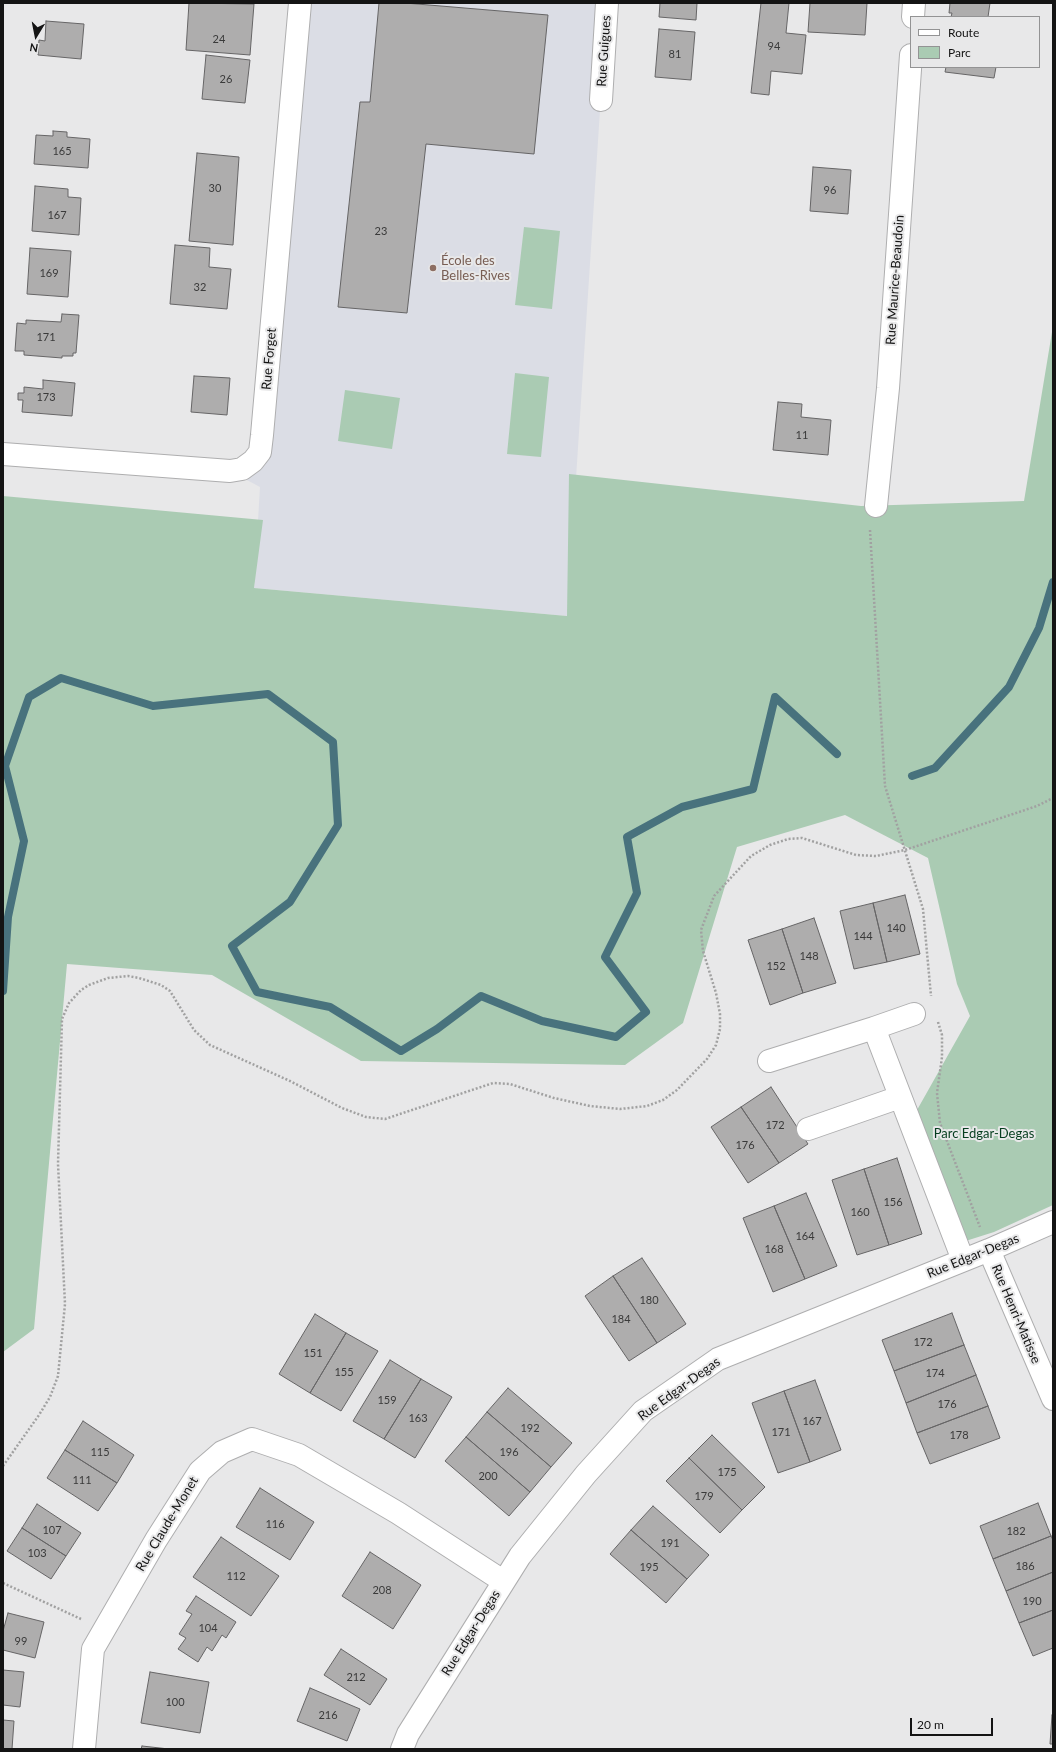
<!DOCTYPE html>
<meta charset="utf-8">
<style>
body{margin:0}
#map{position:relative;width:1056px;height:1752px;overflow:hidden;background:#e8e8e9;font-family:Lato,sans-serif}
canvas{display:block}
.frame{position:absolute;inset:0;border:4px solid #141414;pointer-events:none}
.legend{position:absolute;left:910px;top:16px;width:130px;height:52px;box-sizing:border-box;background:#e8e8e9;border:1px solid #939394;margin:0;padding:5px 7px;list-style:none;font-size:12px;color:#141414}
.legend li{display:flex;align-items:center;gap:8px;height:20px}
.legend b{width:20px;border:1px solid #939394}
.north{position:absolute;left:16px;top:16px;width:40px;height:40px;-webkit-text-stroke:3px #e8e8e9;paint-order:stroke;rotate:190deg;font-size:11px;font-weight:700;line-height:16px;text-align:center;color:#141414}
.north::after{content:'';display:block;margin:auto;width:14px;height:18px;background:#141414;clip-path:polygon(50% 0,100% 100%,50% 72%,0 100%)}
.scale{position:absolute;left:910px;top:1718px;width:83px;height:18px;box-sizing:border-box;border:2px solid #141414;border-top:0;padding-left:5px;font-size:12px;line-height:14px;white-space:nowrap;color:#141414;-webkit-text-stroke:3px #e8e8e9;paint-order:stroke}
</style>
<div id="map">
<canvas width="1056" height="1752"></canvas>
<div class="frame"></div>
<ul class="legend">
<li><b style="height:5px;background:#fff"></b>Route</li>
<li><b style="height:11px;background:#aacbb3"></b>Parc</li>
</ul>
<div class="north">N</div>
<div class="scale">20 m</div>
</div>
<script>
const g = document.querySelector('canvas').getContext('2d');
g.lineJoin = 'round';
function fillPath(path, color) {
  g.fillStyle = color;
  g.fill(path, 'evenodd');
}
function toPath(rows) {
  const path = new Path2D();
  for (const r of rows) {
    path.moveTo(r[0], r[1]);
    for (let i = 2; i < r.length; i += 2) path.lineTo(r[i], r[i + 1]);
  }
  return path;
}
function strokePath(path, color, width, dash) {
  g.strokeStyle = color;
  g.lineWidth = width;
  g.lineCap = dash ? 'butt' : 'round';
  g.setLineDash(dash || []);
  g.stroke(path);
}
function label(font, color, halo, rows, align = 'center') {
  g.font = font + ' Lato,sans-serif';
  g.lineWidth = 4;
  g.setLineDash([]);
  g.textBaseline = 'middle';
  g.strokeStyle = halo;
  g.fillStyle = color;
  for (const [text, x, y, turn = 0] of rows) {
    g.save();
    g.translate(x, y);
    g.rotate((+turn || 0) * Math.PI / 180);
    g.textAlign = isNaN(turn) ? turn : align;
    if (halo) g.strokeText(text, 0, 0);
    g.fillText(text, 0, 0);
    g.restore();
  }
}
const built = toPath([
 [300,3,607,3,567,616,254,588,260,487,230,471,253,461]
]);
const green = toPath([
 [524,227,560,231,552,309,515,305],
 [1053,326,1053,1205,994,1232,953,1245,908,1126,970,1016,957,984,928,858,845,815,737,847,683,1023,625,1065,361,1061,212,975,67,964,34,1329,3,1352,3,496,263,520,254,588,567,616,569,474,861,506,1024,501],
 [515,373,549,377,541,457,507,454],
 [345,390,400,398,392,449,338,441]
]);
const stream = toPath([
 [912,776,935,768,1009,687,1039,628,1053,582],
 [3,991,8,917,24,841,5,766,29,697,61,678,153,706,268,694,333,742,338,825,290,902,232,946,257,992,330,1007,401,1051,437,1029,481,996,542,1021,616,1037,646,1012,605,957,637,893,627,837,682,807,753,789,775,697,837,754]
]);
const building = toPath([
 [189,3,254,4,250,55,186,50,189,3],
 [379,3,405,3,548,15,534,154,426,144,407,313,338,307,360,102,370,102,379,3],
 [660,3,697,3,696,20,659,17,660,3],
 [761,3,789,3,786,33,806,35,802,74,771,71,769,95,751,93,761,3],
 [810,3,867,3,865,35,808,32,810,3],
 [950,3,990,3,988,17,951,17,952,13,949,13,950,3],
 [46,21,84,24,81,59,38,55,39,40,45,41,46,21],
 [659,29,695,32,691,80,655,77,659,29],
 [206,55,250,60,245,103,202,99,206,55],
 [946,67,996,67,994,78,945,72,946,67],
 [53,131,67,132,67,137,90,139,88,168,34,164,36,135,53,136,53,131],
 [197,153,239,157,233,245,189,241,197,153],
 [813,167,851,170,848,214,810,211,813,167],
 [35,186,68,189,68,197,81,198,79,235,32,231,35,186],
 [175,245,210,248,209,267,231,269,227,309,170,304,175,245],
 [30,248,71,251,68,297,27,294,30,248],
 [62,314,79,315,76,353,73,353,73,356,62,356,62,358,24,355,24,351,15,351,17,323,26,324,26,320,61,322,62,314],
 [194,376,230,378,227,415,191,412,194,376],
 [43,380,75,383,72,416,22,412,23,400,18,400,18,393,24,393,24,387,43,389,43,380],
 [778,402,802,404,801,417,831,420,828,455,773,450,778,402],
 [905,895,920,954,887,962,873,903,905,895],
 [873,903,887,962,854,969,840,911,873,903],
 [814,918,836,983,803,993,782,929,814,918],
 [782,929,803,993,770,1005,748,940,782,929],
 [771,1087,808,1144,779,1163,741,1107,771,1087],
 [741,1107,779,1163,748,1183,711,1127,741,1107],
 [897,1158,922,1234,889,1245,864,1169,897,1158],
 [864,1169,889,1245,857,1255,832,1180,864,1169],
 [806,1193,837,1266,805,1279,774,1206,806,1193],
 [774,1206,805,1279,773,1292,743,1218,774,1206],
 [642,1258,686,1324,657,1343,613,1276,642,1258],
 [613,1276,657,1343,629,1361,585,1296,613,1276],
 [952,1313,964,1345,894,1371,882,1340,952,1313],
 [315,1314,346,1333,310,1393,279,1374,315,1314],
 [346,1333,378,1351,341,1411,310,1393,346,1333],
 [964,1345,976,1375,906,1403,894,1371,964,1345],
 [390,1360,421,1379,384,1439,353,1421,390,1360],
 [976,1375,988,1406,917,1433,906,1403,976,1375],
 [421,1379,452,1397,415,1458,384,1439,421,1379],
 [815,1380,841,1450,810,1462,784,1391,815,1380],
 [508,1388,572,1443,551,1467,487,1412,508,1388],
 [784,1391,810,1462,778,1473,752,1403,784,1391],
 [988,1406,1000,1438,930,1464,917,1433,988,1406],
 [487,1412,551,1467,530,1492,466,1437,487,1412],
 [83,1421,134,1455,117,1483,65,1450,83,1421],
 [712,1435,765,1487,742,1510,689,1458,712,1435],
 [466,1437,530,1492,509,1516,445,1461,466,1437],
 [65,1450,117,1483,98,1511,47,1478,65,1450],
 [689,1458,742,1510,720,1533,666,1481,689,1458],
 [260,1488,314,1522,290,1560,236,1527,260,1488],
 [1038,1503,1051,1536,993,1559,980,1526,1038,1503],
 [37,1504,81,1533,66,1556,22,1528,37,1504],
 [653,1506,709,1555,687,1579,631,1530,653,1506],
 [22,1528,66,1556,51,1579,7,1551,22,1528],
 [631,1530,687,1579,666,1603,610,1554,631,1530],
 [1051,1536,1053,1540,1053,1572,1006,1591,993,1559,1051,1536],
 [221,1537,279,1576,251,1616,193,1577,221,1537],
 [370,1552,421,1585,393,1629,342,1596,370,1552],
 [1053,1572,1053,1610,1019,1623,1006,1591,1053,1572],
 [196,1596,236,1622,226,1638,222,1635,212,1651,207,1647,198,1662,178,1649,186,1638,179,1634,192,1614,186,1611,196,1596],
 [1053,1610,1053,1648,1033,1656,1019,1623,1053,1610],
 [8,1613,44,1622,35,1658,3,1650,3,1631,8,1613],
 [341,1649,387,1679,370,1705,324,1675,341,1649],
 [3,1670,24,1672,20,1707,3,1705,3,1670],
 [150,1672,209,1682,200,1733,141,1723,150,1672],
 [310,1688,360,1709,347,1741,297,1721,310,1688],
 [1052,1715,1053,1715,1053,1744,1050,1744,1052,1715],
 [3,1720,14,1721,12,1749,3,1749,3,1720],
 [142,1746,169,1749,141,1749,142,1746]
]);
const path = toPath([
 [870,530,885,786,923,909,931,996],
 [938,1022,942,1035,942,1057,937,1093,940,1123,980,1227],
 [3,1466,39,1415,50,1397,58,1376,65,1304,58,1164,62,1019,69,1003,81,990,89,985,108,978,128,976,139,978,161,985,170,991,194,1030,210,1045,290,1081,342,1108,366,1117,385,1119,493,1083,510,1084,554,1098,590,1106,620,1109,647,1106,663,1100,677,1090,707,1059,716,1045,720,1029,720,1014,716,993,703,951,701,930,714,896,751,856,770,845,788,839,802,838,856,855,876,856,905,850,1037,806,1053,798],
 [3,1583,81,1619]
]);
const minor = toPath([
 [913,17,914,3],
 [601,100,607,3],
 [3,454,230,471,242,469,253,461,260,452,262,435,300,3],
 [876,506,888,388,911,55],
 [914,1014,874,1028,963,1260],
 [769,1061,874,1028],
 [808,1129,900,1097],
 [989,1250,1053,1399],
 [84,1749,93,1649,156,1540,200,1471,222,1452,252,1439,299,1455,398,1513,503,1581],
 [402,1749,408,1734,520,1556,586,1474,643,1411,718,1359,989,1250,1053,1222]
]);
const markers = [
 [433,268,4,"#8d6e63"]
];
const numberNames = [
 ["24",219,39],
 ["94",774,46],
 ["81",675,54],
 ["26",226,79],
 ["165",62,151],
 ["30",215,188],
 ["96",830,190],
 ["167",57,215],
 ["23",381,231],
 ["169",49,273],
 ["32",200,287],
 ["171",46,337],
 ["173",46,397],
 ["11",802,435],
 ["140",896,928],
 ["144",863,936],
 ["148",809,956],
 ["152",776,966],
 ["172",775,1125],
 ["176",745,1145],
 ["156",893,1202],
 ["160",860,1212],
 ["164",805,1236],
 ["168",774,1249],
 ["180",649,1300],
 ["184",621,1319],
 ["172",923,1342],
 ["151",313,1353],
 ["155",344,1372],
 ["174",935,1373],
 ["159",387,1400],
 ["176",947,1404],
 ["163",418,1418],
 ["167",812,1421],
 ["192",530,1428],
 ["171",781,1432],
 ["178",959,1435],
 ["115",100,1452],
 ["196",509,1452],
 ["175",727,1472],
 ["200",488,1476],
 ["111",82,1480],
 ["179",704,1496],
 ["116",275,1524],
 ["107",52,1530],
 ["182",1016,1531],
 ["191",670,1543],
 ["103",37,1553],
 ["186",1025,1566],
 ["195",649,1567],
 ["112",236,1576],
 ["208",382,1590],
 ["190",1032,1601],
 ["104",208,1628],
 ["99",21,1641],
 ["212",356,1677],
 ["100",175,1702],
 ["216",328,1715]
];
const streetNames = [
 ["Rue Guigues",604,51,-86],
 ["Rue Maurice-Beaudoin",895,280,-86],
 ["Rue Forget",269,359,-85],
 ["Rue Edgar-Degas",973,1256,-22],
 ["Rue Henri-Matisse",1016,1314,67],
 ["Rue Edgar-Degas",679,1389,-36],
 ["Rue Claude-Monet",167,1524,-59],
 ["Rue Edgar-Degas",471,1633,-58]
];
const educationNames = [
 ["École des",441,261],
 ["Belles-Rives",441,276]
];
const parkNames = [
 ["Parc Edgar-Degas",984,1134]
];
fillPath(built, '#dbdde5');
fillPath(green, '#aacbb3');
strokePath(stream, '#48727d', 8);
fillPath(building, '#aeadad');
strokePath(building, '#666566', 1);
strokePath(minor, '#aeaeaf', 24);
strokePath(path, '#a1a1a1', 2.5, [2, 2]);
strokePath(minor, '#fff', 22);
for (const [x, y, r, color] of markers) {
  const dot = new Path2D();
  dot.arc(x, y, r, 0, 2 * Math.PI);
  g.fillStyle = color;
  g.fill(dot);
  strokePath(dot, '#e8e8e9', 1.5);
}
label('11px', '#3a3a3a', null, numberNames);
label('13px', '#141414', '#e8e8e9', streetNames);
label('13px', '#785e54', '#e8e8e9', educationNames, 'left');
label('13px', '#053d1e', '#e8e8e9', parkNames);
</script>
